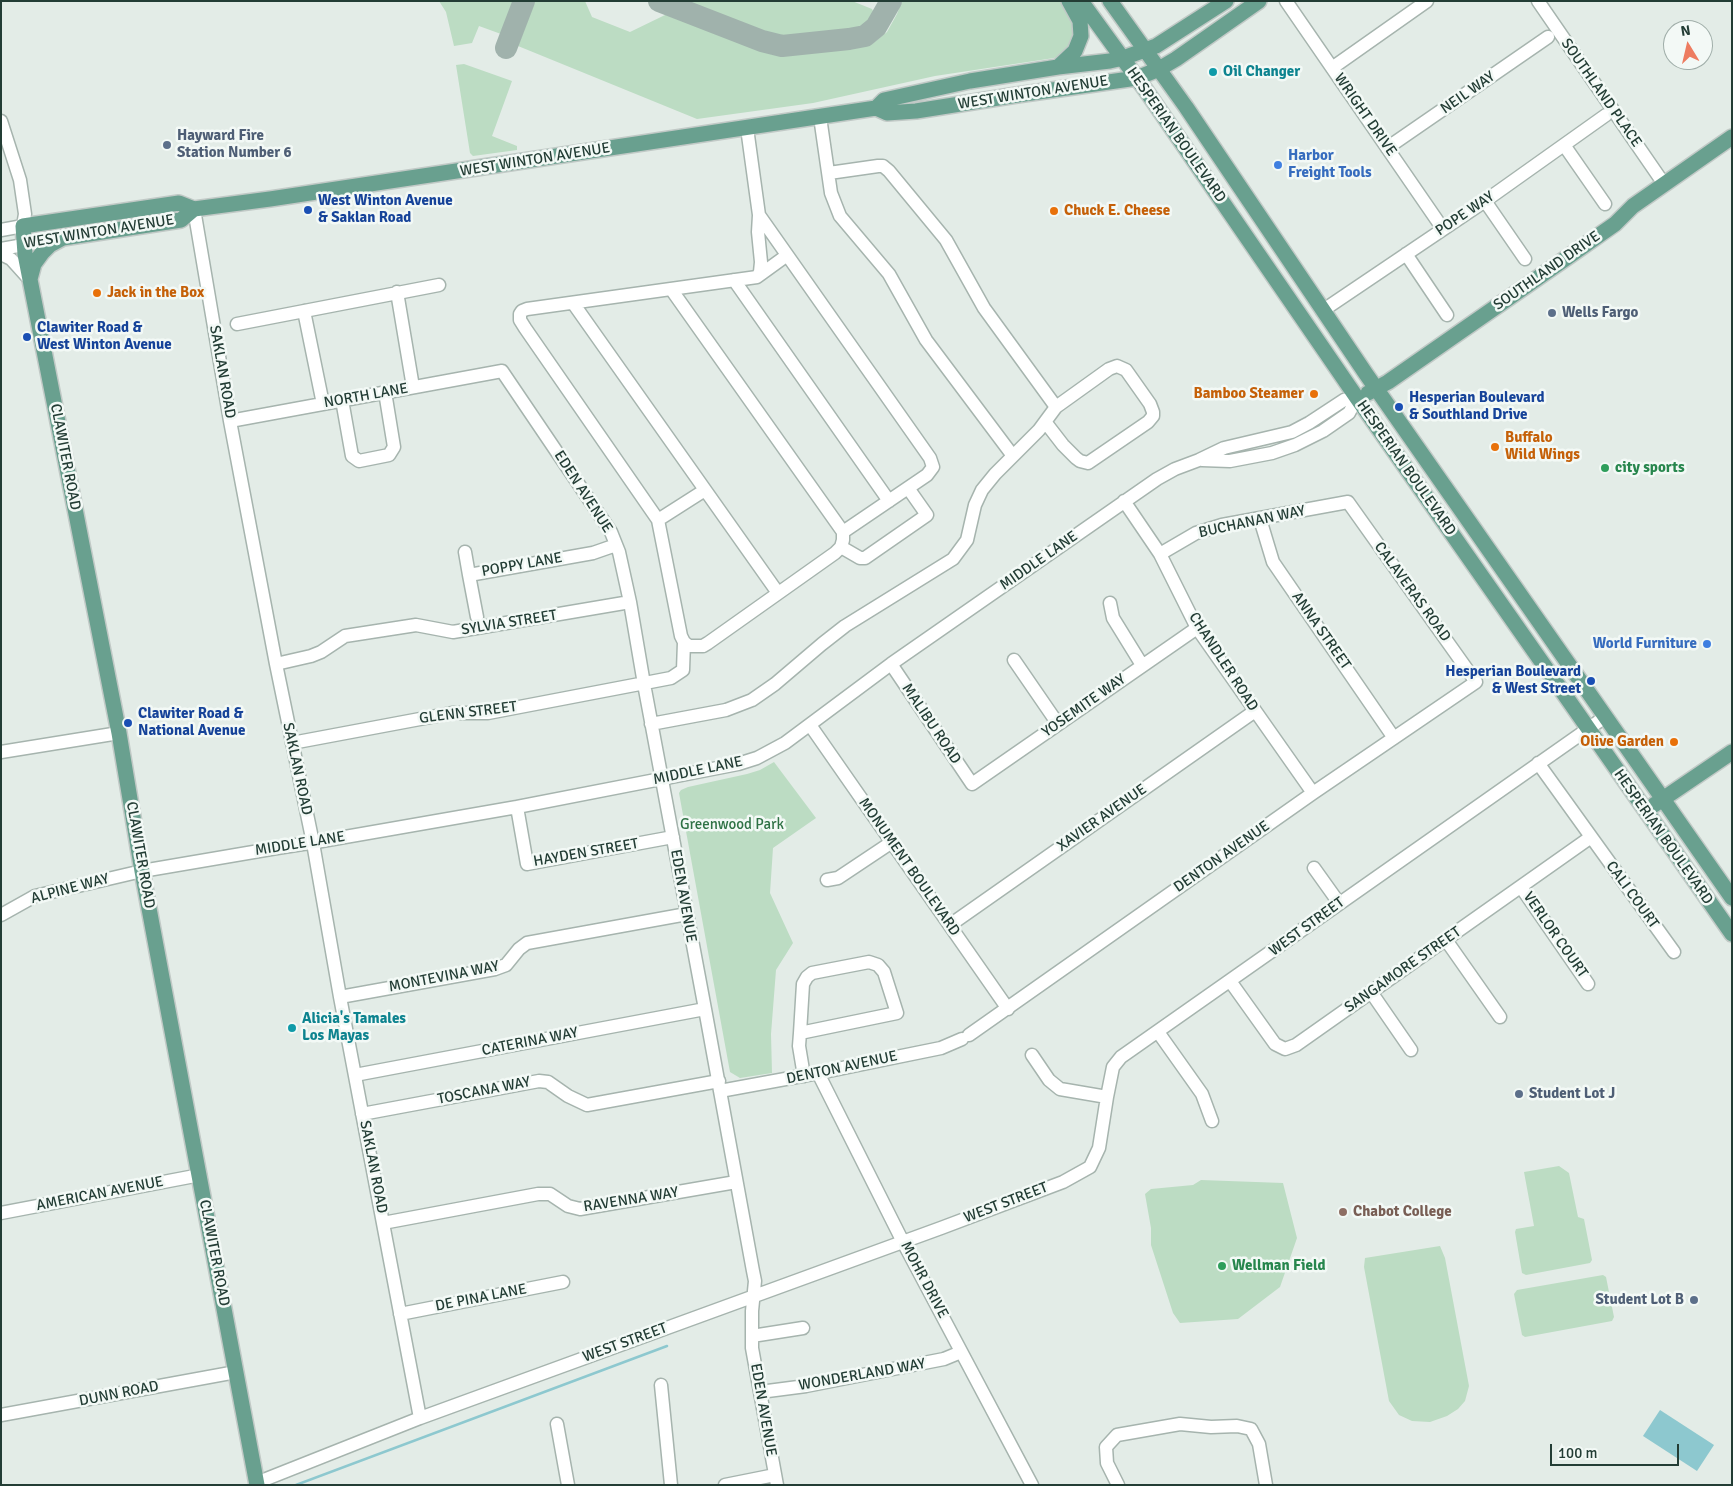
<!DOCTYPE html>
<style>
body{margin:0}
#map{position:relative;width:1733px;height:1486px;overflow:hidden;background:#e3ece7;font-family:Signika,sans-serif}
canvas{display:block}
.frame{position:absolute;inset:0;border:2px solid #233d35;pointer-events:none}
.north{position:absolute;left:1663px;top:20px;width:50px;height:50px;box-sizing:border-box;background:#f3f9f6;border:1px solid #a0aea9;border-radius:50%;rotate:351deg;font-size:14px;font-weight:700;line-height:20px;text-align:center;color:#233d35}
.north::after{content:'';display:block;margin:auto;width:18px;height:22px;background:#ed7c60;clip-path:polygon(50% 0,100% 100%,50% 72%,0 100%)}
.scale{position:absolute;left:1550px;top:1444px;width:129px;height:22px;box-sizing:border-box;border:2px solid #233d35;border-top:0;padding-left:6px;font-size:15px;line-height:18px;white-space:nowrap;color:#233d35;-webkit-text-stroke:4px #f3f9f6;paint-order:stroke}
</style>
<div id="map">
<canvas width="1733" height="1486"></canvas>
<div class="frame"></div>
<div class="north">N</div>
<div class="scale">100 m</div>
</div>
<script>
const g = document.querySelector('canvas').getContext('2d');
g.lineJoin = 'round';
function fillPath(path, color) {
  g.fillStyle = color;
  g.fill(path, 'evenodd');
}
function toPath(rows) {
  const path = new Path2D();
  for (const r of rows) {
    path.moveTo(r[0], r[1]);
    for (let i = 2; i < r.length; i += 2) path.lineTo(r[i], r[i + 1]);
  }
  return path;
}
function strokePath(path, color, width, dash) {
  g.strokeStyle = color;
  g.lineWidth = width;
  g.lineCap = dash ? 'butt' : 'round';
  g.setLineDash(dash || []);
  g.stroke(path);
}
function label(font, color, halo, rows, align = 'center') {
  g.font = font + ' Signika,sans-serif';
  g.lineWidth = 5;
  g.setLineDash([]);
  g.textBaseline = 'middle';
  g.strokeStyle = halo;
  g.fillStyle = color;
  for (const [text, x, y, turn = 0] of rows) {
    g.save();
    g.translate(x, y);
    g.rotate((+turn || 0) * Math.PI / 180);
    g.textAlign = isNaN(turn) ? turn : align;
    if (halo) g.strokeText(text, 0, 0);
    g.fillText(text, 0, 0);
    g.restore();
  }
}
const green = toPath([
 [439,1,514,1,501,34,479,26,472,43,454,46,446,12],
 [535,1,585,1,592,17,630,32,665,15,671,15,771,54,778,55,846,49,872,44,887,32,897,14,902,1,1063,1,1072,15,1074,31,1069,43,1072,46,1062,55,1054,58,935,76,813,103,697,119,518,46],
 [678,1,852,1,872,9,873,11,871,20,861,30,782,39],
 [464,64,512,81,492,136,517,146,517,150,473,156,470,153,456,65],
 [774,762,816,818,773,848,770,893,793,943,776,970,771,1034,772,1073,740,1078,730,1072,679,793,681,790,688,787,747,774,760,770],
 [1559,1166,1569,1173,1578,1217,1584,1219,1592,1260,1590,1263,1526,1275,1522,1273,1515,1232,1516,1229,1534,1226,1524,1172],
 [1201,1180,1283,1183,1297,1238,1280,1287,1238,1319,1180,1323,1173,1313,1151,1245,1151,1228,1145,1194,1151,1189,1193,1185],
 [1440,1246,1445,1258,1469,1386,1465,1401,1458,1409,1447,1416,1430,1422,1412,1421,1399,1415,1389,1401,1364,1267,1365,1258],
 [1603,1275,1606,1277,1614,1317,1612,1321,1525,1337,1522,1335,1514,1294,1517,1290]
]);
const water = toPath([
 [1660,1410,1714,1445,1697,1471,1643,1436]
]);
const stream = toPath([
 [296,1485,667,1346]
]);
const taxiway = toPath([
 [659,1,762,41,782,46,849,39,865,36,876,27,891,1],
 [506,48,524,1]
]);
const minor = toPath([
 [1286,1,1443,229],
 [1538,1,1664,184],
 [1332,68,1427,1],
 [820,117,831,193,840,216,889,274,926,340,1013,456],
 [1,121,20,180,25,214,23,226,1,230],
 [747,128,759,215,758,232,761,262,760,272,757,277],
 [1564,145,1605,204],
 [1387,148,1548,37],
 [829,173,878,166,883,166,889,171,946,240,984,308,1056,407],
 [1485,201,1525,259],
 [194,209,230,421,276,664,313,843,340,997,420,1418],
 [759,215,930,458,933,467,927,475,843,532,843,540,841,547,835,553,708,643,703,646,689,646,684,642,681,636,658,520,525,328,520,320,520,314,522,311,527,309,757,277,786,256],
 [1,249,58,239],
 [1,254,11,259,30,280],
 [1406,254,1447,315],
 [734,280,889,501],
 [671,289,843,532],
 [397,292,413,387],
 [573,303,778,593],
 [304,311,323,404],
 [1322,311,1485,201,1606,115],
 [237,324,439,285],
 [342,400,352,456,359,461,389,455,394,447,385,392],
 [230,421,502,371,611,532,619,552,630,602,644,684,705,1009,753,1271,755,1281,752,1311,752,1348,777,1485],
 [1202,460,1230,461,1272,453,1295,445,1323,431,1349,413,1357,398],
 [1124,501,1160,554,1197,628,1313,793],
 [1260,519,1273,562,1394,738],
 [658,520,705,490],
 [841,547,860,558,865,558,927,515,908,488],
 [465,552,469,575],
 [1110,603,1113,618,1142,665],
 [477,617,469,575,593,553,616,545],
 [1014,660,1058,724],
 [276,664,311,656,321,652,345,636,416,625,453,632,630,602],
 [891,664,972,784,1197,628],
 [651,724,726,710,752,700,775,684,822,644,845,626,953,559,967,540,975,505,982,490,995,474,1039,430,1056,407,1109,369,1117,366,1126,370,1150,404,1153,412,1153,416,1148,422,1088,463,1080,461,1076,458,1063,445,1046,423],
 [810,725,1008,1009],
 [292,743,452,713,488,713,671,678,683,670,684,642],
 [1,752,119,733],
 [1538,763,1674,952],
 [517,807,527,864,673,837],
 [1314,868,1339,903],
 [827,880,838,878,892,842],
 [1521,887,1588,984],
 [1,915,35,896,142,871,277,848,322,841,517,807,738,764,757,758,785,743,891,664,1157,479,1175,469,1199,460,1224,448,1292,432,1309,423,1344,400,1357,398],
 [950,925,1255,711],
 [1446,940,1500,1017],
 [1230,981,1275,1044,1285,1049,1296,1045,1591,837],
 [1371,992,1411,1050],
 [340,997,495,969,506,965,519,949,527,943,687,914],
 [1158,1032,1202,1094,1212,1121],
 [800,1033,897,1013,884,972,878,965,869,962,812,973,807,977,803,984,800,1033,799,1046,804,1076],
 [969,1035,1313,793,1476,682,1348,502,1222,525,1196,533,1160,554],
 [1032,1055,1049,1080,1060,1089,1107,1097],
 [818,1073,903,1242,1032,1485],
 [355,1075,705,1009],
 [720,1091,818,1073,941,1048,962,1039],
 [362,1114,539,1081,548,1082,568,1096,587,1105,719,1081],
 [1,1213,200,1175],
 [383,1223,538,1194,550,1194,568,1206,580,1209,736,1182],
 [400,1314,563,1282],
 [752,1336,803,1328],
 [661,1385,671,1485],
 [760,1392,806,1386,944,1359,961,1352],
 [1,1415,236,1372],
 [557,1424,568,1485],
 [256,1483,420,1418,941,1228,1063,1182,1090,1167,1099,1148,1107,1097,1113,1067,1121,1057,1605,717],
 [725,1485,775,1475],
 [1118,1485,1107,1463,1106,1447,1117,1435,1180,1424,1211,1427,1237,1426,1251,1429,1259,1444,1266,1485]
]);
const major = toPath([
 [1081,1,1147,92,1357,398,1732,934],
 [1110,1,1186,107,1366,374,1732,898],
 [1058,67,1075,51,1081,36,1080,21,1069,1],
 [876,108,884,100,970,81,1058,67,1110,61,1123,58,1156,46,1226,1],
 [30,279,34,264,42,253,50,245,63,238,181,220,194,209],
 [1368,393,1388,382,1575,252,1615,224,1633,206,1732,137],
 [1654,805,1732,752],
 [257,1485,142,871,119,733,25,254,23,226,179,203,194,209,270,199,876,108,887,113,916,111,1017,95,1137,78,1159,69,1176,59,1259,1]
]);
const markers = [
 [1213,72,5,"#0f9aa8"],
 [167,145,5,"#5c6f8a"],
 [1278,165,5,"#3f7fe0"],
 [308,210,5,"#1a4fb4"],
 [1054,211,5,"#e8710a"],
 [97,293,5,"#e8710a"],
 [1552,313,5,"#5c6f8a"],
 [27,337,5,"#1a4fb4"],
 [1314,394,5,"#e8710a"],
 [1399,407,5,"#1a4fb4"],
 [1495,447,5,"#e8710a"],
 [1605,468,5,"#2e9e5b"],
 [1707,644,5,"#3f7fe0"],
 [1591,681,5,"#1a4fb4"],
 [128,723,5,"#1a4fb4"],
 [1674,742,5,"#e8710a"],
 [292,1028,5,"#0f9aa8"],
 [1519,1094,5,"#5c6f8a"],
 [1343,1212,5,"#8d6e63"],
 [1222,1266,5,"#2e9e5b"],
 [1694,1300,5,"#5c6f8a"]
];
const cultureNames = [
 ["Oil Changer",1223,72],
 ["Alicia's Tamales",302,1019],
 ["Los Mayas",302,1036]
];
const streetNames = [
 ["WEST WINTON AVENUE",1033,93,-9],
 ["NEIL WAY",1468,93,-35],
 ["SOUTHLAND PLACE",1601,93,55],
 ["WRIGHT DRIVE",1365,115,55],
 ["HESPERIAN BOULEVARD",1176,135,55],
 ["WEST WINTON AVENUE",535,160,-9],
 ["POPE WAY",1465,214,-34],
 ["WEST WINTON AVENUE",99,232,-9],
 ["SOUTHLAND DRIVE",1547,271,-35],
 ["SAKLAN ROAD",222,372,80],
 ["NORTH LANE",366,396,-10],
 ["CLAWITER ROAD",65,457,79],
 ["HESPERIAN BOULEVARD",1406,468,55],
 ["EDEN AVENUE",583,492,57],
 ["BUCHANAN WAY",1252,522,-12],
 ["MIDDLE LANE",1039,561,-35],
 ["POPPY LANE",522,565,-10],
 ["CALAVERAS ROAD",1412,592,54],
 ["SYLVIA STREET",509,623,-9],
 ["ANNA STREET",1321,631,55],
 ["CHANDLER ROAD",1223,662,57],
 ["YOSEMITE WAY",1084,706,-35],
 ["GLENN STREET",468,713,-7],
 ["MALIBU ROAD",931,724,56],
 ["SAKLAN ROAD",297,769,78],
 ["MIDDLE LANE",698,771,-12],
 ["XAVIER AVENUE",1102,818,-35],
 ["HESPERIAN BOULEVARD",1663,837,55],
 ["MIDDLE LANE",300,844,-9],
 ["HAYDEN STREET",586,853,-10],
 ["CLAWITER ROAD",140,855,80],
 ["DENTON AVENUE",1222,857,-35],
 ["MONUMENT BOULEVARD",909,867,55],
 ["ALPINE WAY",70,889,-15],
 ["CALI COURT",1632,895,54],
 ["EDEN AVENUE",683,896,80],
 ["WEST STREET",1307,927,-36],
 ["VERLOR COURT",1555,935,55],
 ["SANGAMORE STREET",1403,970,-35],
 ["MONTEVINA WAY",444,977,-11],
 ["CATERINA WAY",530,1042,-11],
 ["DENTON AVENUE",842,1068,-12],
 ["TOSCANA WAY",484,1091,-11],
 ["SAKLAN ROAD",373,1167,79],
 ["AMERICAN AVENUE",100,1194,-11],
 ["RAVENNA WAY",631,1200,-9],
 ["WEST STREET",1006,1203,-21],
 ["CLAWITER ROAD",214,1253,79],
 ["MOHR DRIVE",924,1280,62],
 ["DE PINA LANE",481,1298,-11],
 ["WEST STREET",625,1343,-20],
 ["WONDERLAND WAY",862,1375,-10],
 ["DUNN ROAD",119,1394,-11],
 ["EDEN AVENUE",763,1410,80]
];
const serviceNames = [
 ["Hayward Fire",177,136],
 ["Station Number 6",177,153],
 ["Wells Fargo",1562,313],
 ["Student Lot J",1529,1094],
 ["Student Lot B",1684,1300,"right"]
];
const shopNames = [
 ["Harbor",1288,156],
 ["Freight Tools",1288,173],
 ["World Furniture",1697,644,"right"]
];
const transitNames = [
 ["West Winton Avenue",318,201],
 ["& Saklan Road",318,218],
 ["Clawiter Road &",37,328],
 ["West Winton Avenue",37,345],
 ["Hesperian Boulevard",1409,398],
 ["& Southland Drive",1409,415],
 ["Hesperian Boulevard",1581,672,"right"],
 ["& West Street",1581,689,"right"],
 ["Clawiter Road &",138,714],
 ["National Avenue",138,731]
];
const foodNames = [
 ["Chuck E. Cheese",1064,211],
 ["Jack in the Box",107,293],
 ["Bamboo Steamer",1304,394,"right"],
 ["Buffalo",1505,438],
 ["Wild Wings",1505,455],
 ["Olive Garden",1664,742,"right"]
];
const leisureNames = [
 ["city sports",1615,468],
 ["Wellman Field",1232,1266]
];
const parkNames = [
 ["Greenwood Park",732,825]
];
const educationNames = [
 ["Chabot College",1353,1212]
];
fillPath(green, '#bcdcc3');
fillPath(water, '#8dc8cf');
strokePath(stream, '#8dc8cf', 2.5);
strokePath(taxiway, '#a0b2ac', 22);
strokePath(minor, '#a6b4ae', 15);
strokePath(major, '#c1c9c6', 18);
strokePath(minor, '#fff', 12);
strokePath(major, '#69a08f', 15);
for (const [x, y, r, color] of markers) {
  const dot = new Path2D();
  dot.arc(x, y, r, 0, 2 * Math.PI);
  g.fillStyle = color;
  g.fill(dot);
  strokePath(dot, '#f3f9f6', 2);
}
label('bold 15px', '#0d838f', '#f3f9f6', cultureNames, 'left');
label('15px', '#233d35', '#f3f9f6', streetNames);
label('bold 15px', '#4e5e75', '#f3f9f6', serviceNames, 'left');
label('bold 15px', '#366cbe', '#f3f9f6', shopNames, 'left');
label('bold 15px', '#164399', '#f3f9f6', transitNames, 'left');
label('bold 15px', '#c56008', '#f3f9f6', foodNames, 'left');
label('bold 15px', '#27864d', '#f3f9f6', leisureNames, 'left');
label('15px', '#2f7245', '#f3f9f6', parkNames);
label('bold 15px', '#785e54', '#f3f9f6', educationNames, 'left');
</script>
